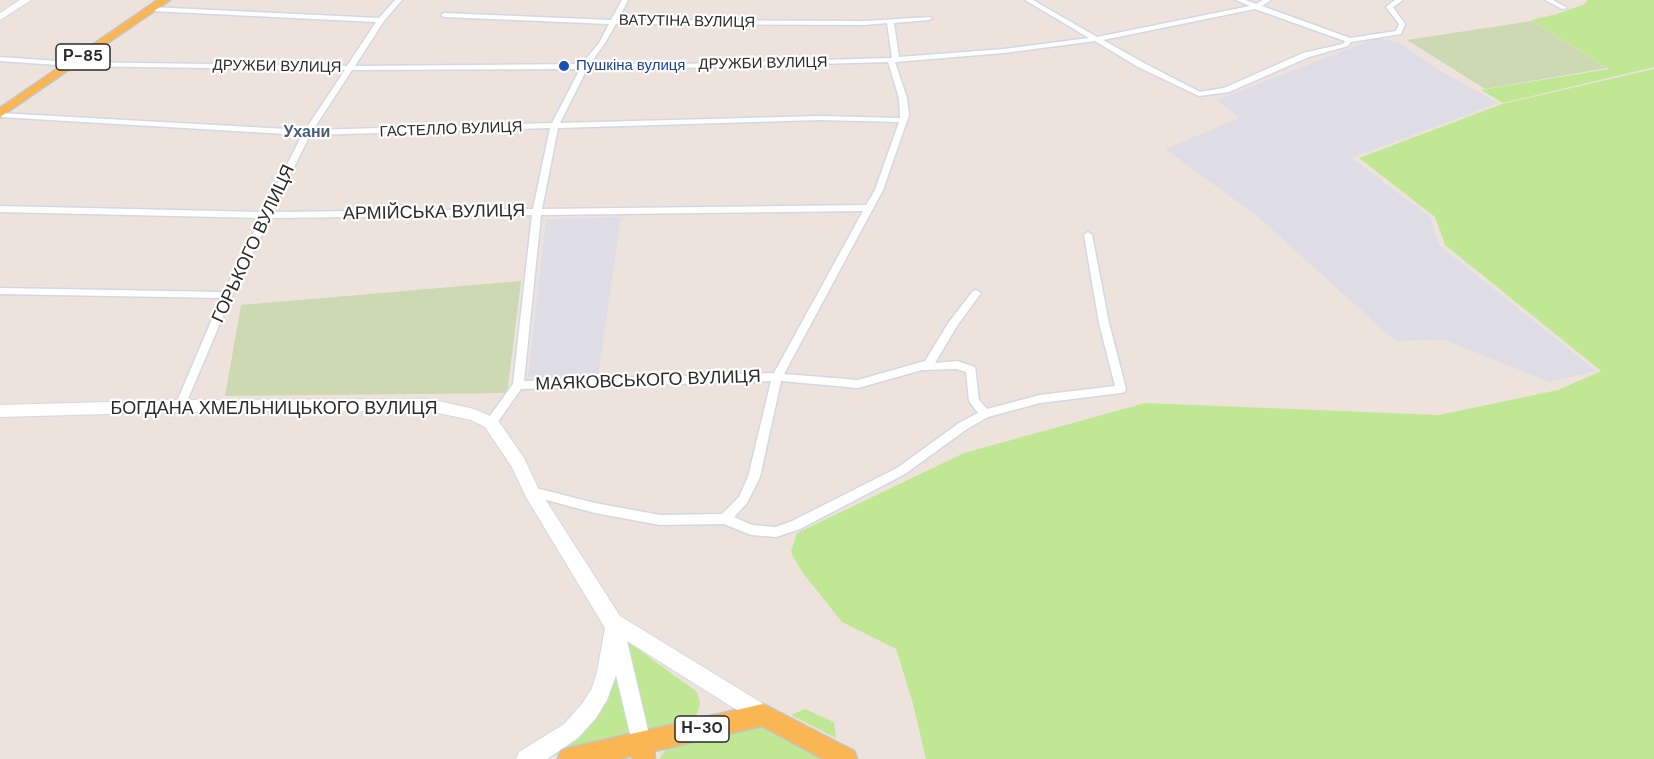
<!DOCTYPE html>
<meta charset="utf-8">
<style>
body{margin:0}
canvas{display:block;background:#eee3dc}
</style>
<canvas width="1654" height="759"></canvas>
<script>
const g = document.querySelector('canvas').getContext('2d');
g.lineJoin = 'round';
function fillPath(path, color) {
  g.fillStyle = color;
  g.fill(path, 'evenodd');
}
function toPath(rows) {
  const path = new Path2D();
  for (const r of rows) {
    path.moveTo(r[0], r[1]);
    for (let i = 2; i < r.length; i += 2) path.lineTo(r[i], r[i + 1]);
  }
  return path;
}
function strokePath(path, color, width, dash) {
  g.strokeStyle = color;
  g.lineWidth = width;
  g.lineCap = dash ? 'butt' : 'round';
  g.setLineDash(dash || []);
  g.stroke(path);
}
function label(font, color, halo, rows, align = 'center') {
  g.font = font + ' "DM Sans",sans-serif';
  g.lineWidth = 4.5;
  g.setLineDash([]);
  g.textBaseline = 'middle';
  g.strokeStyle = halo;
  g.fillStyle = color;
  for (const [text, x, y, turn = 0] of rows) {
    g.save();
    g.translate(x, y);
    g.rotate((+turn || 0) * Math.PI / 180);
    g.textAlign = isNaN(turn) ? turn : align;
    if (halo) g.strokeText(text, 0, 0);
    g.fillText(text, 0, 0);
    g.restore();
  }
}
const industrial = toPath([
 [1376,38,1400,43,1436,68,1498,103,1352,158,1430,217,1439,245,1596,371,1550,382,1445,340,1395,341,1257,216,1165,149,1239,118,1217,100],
 [621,217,598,376,528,377,546,219]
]);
const green = toPath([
 [1588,0,1654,0,1654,67,1503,103,1481,90,1609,69,1531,20,1557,14,1585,4],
 [1654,69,1654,759,926,759,912,700,896,649,842,622,802,572,791,552,797,533,964,453,1145,403,1439,415,1558,390,1601,371,1445,245,1435,217,1359,158,1502,104],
 [627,641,697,692,700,703,697,714,689,724,648,736],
 [615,660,630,740,539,759,553,753],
 [805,709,834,722,836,738,791,715],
 [762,726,826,759,659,759,667,748,683,742]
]);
const cemetery = toPath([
 [1532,21,1607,68,1485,89,1407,40],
 [521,281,507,393,225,396,241,305]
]);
const street = toPath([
 [395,0,402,0,384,21,355,66,582,64,599,43,609,24,444,17,441,15,444,13,611,20,622,0,628,0,618,20,865,21,931,17,932,18,929,20,894,23,899,57,1004,49,1089,38,1025,0,1033,0,1097,37,1250,6,1236,0,1245,0,1256,4,1263,0,1271,0,1262,6,1350,38,1396,31,1399,24,1386,7,1395,0,1403,0,1393,7,1405,24,1401,34,1351,42,1348,46,1309,57,1229,92,1199,96,1138,67,1095,41,1004,53,895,62,907,98,909,115,883,190,784,374,858,380,925,361,949,322,973,291,976,290,981,293,957,326,935,363,957,361,975,367,979,400,987,409,1040,395,1115,386,1099,323,1084,235,1088,232,1092,235,1109,323,1126,389,1125,392,1121,393,1040,403,988,417,967,429,905,474,800,529,776,537,751,535,724,524,660,525,595,513,528,495,526,492,528,489,532,487,595,503,660,515,722,514,739,497,748,477,771,381,521,389,495,426,487,426,486,423,487,420,513,384,532,215,270,218,232,295,185,406,184,409,180,410,176,409,175,406,221,298,0,294,0,288,224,292,261,218,0,212,0,206,263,212,302,135,0,117,0,113,305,130,345,70,72,66,0,61,0,57,72,62,347,66,376,22,151,11,148,9,151,7,379,18,395,0],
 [1255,9,1345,41,1343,44,1303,53,1224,88,1200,92,1144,63,1103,40,1255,9],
 [887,23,892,58,682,64,590,64,605,43,616,24,865,25,887,23],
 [888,62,899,98,900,118,820,116,560,123,587,69,682,68,888,62],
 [580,69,552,123,313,130,352,70,580,69],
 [820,120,899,122,875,190,866,205,542,209,558,128,820,120],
 [550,128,533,209,272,212,310,135,550,128],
 [863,211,774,373,524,381,541,215,863,211],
 [957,369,966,372,969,401,978,413,959,423,897,468,792,521,776,527,752,525,734,517,747,503,760,477,781,381,858,388,922,370,957,369],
 [1545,0,1553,0,1567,8,1562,9,1545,0]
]);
const secondary = toPath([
 [20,0,31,0,0,20,0,13,20,0],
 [429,399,474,409,497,419,524,458,538,488,620,616,770,708,773,715,770,722,763,725,756,722,627,641,651,743,648,750,641,753,634,750,616,675,607,700,596,718,578,738,547,759,516,759,519,752,564,724,582,704,592,688,597,672,605,628,526,497,512,467,485,427,471,420,429,411,180,412,0,417,0,405,180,400,429,399]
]);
const primary = toPath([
 [158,0,170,0,0,117,0,108,158,0],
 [763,704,854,751,857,759,823,759,762,726,654,751,655,759,633,759,632,756,619,759,558,759,561,751,569,748,763,704]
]);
const markers = [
 [564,66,6,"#1a4fb4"]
];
const farStreetnames = [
 ["ВАТУТІНА ВУЛИЦЯ",687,22,1],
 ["ДРУЖБИ ВУЛИЦЯ",763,64,-1],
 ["ДРУЖБИ ВУЛИЦЯ",277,67,1],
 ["ГАСТЕЛЛО ВУЛИЦЯ",451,130,-2]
];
const farTransitnames = [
 ["Пушкіна вулиця",576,66]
];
const shields = [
 [83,57,54],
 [702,729,54]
];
const shieldNames = [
 ["Р-85",83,57],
 ["Н-30",702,729]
];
const farNeighbourhoodnames = [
 ["Ухани",307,133]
];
const streetNames = [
 ["АРМІЙСЬКА ВУЛИЦЯ",434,213,-1],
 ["ГОРЬКОГО ВУЛИЦЯ",254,244,-65],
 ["МАЯКОВСЬКОГО ВУЛИЦЯ",648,381,-2],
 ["БОГДАНА ХМЕЛЬНИЦЬКОГО ВУЛИЦЯ",274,409]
];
fillPath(industrial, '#dedde6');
fillPath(green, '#c0e894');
fillPath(cemetery, '#ccd9b2');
strokePath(street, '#d1d8e5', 3);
strokePath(secondary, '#d1d8e5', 2);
strokePath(primary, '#c4c4c4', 3);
fillPath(street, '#fff');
fillPath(secondary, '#fff');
fillPath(primary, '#fbb654');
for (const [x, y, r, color] of markers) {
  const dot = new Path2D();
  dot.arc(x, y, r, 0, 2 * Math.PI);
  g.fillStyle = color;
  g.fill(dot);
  strokePath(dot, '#fff', 2);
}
label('15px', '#2b2b2b', '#fff', farStreetnames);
label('15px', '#164399', '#fff', farTransitnames, 'left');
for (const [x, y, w] of shields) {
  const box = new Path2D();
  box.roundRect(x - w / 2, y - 13, w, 26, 4.5);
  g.fillStyle = '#fff';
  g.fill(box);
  strokePath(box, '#2b2b2b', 1.5);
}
label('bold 16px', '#2b2b2b', null, shieldNames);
label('bold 16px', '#475b7f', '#fff', farNeighbourhoodnames);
label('18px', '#2b2b2b', '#fff', streetNames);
</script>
